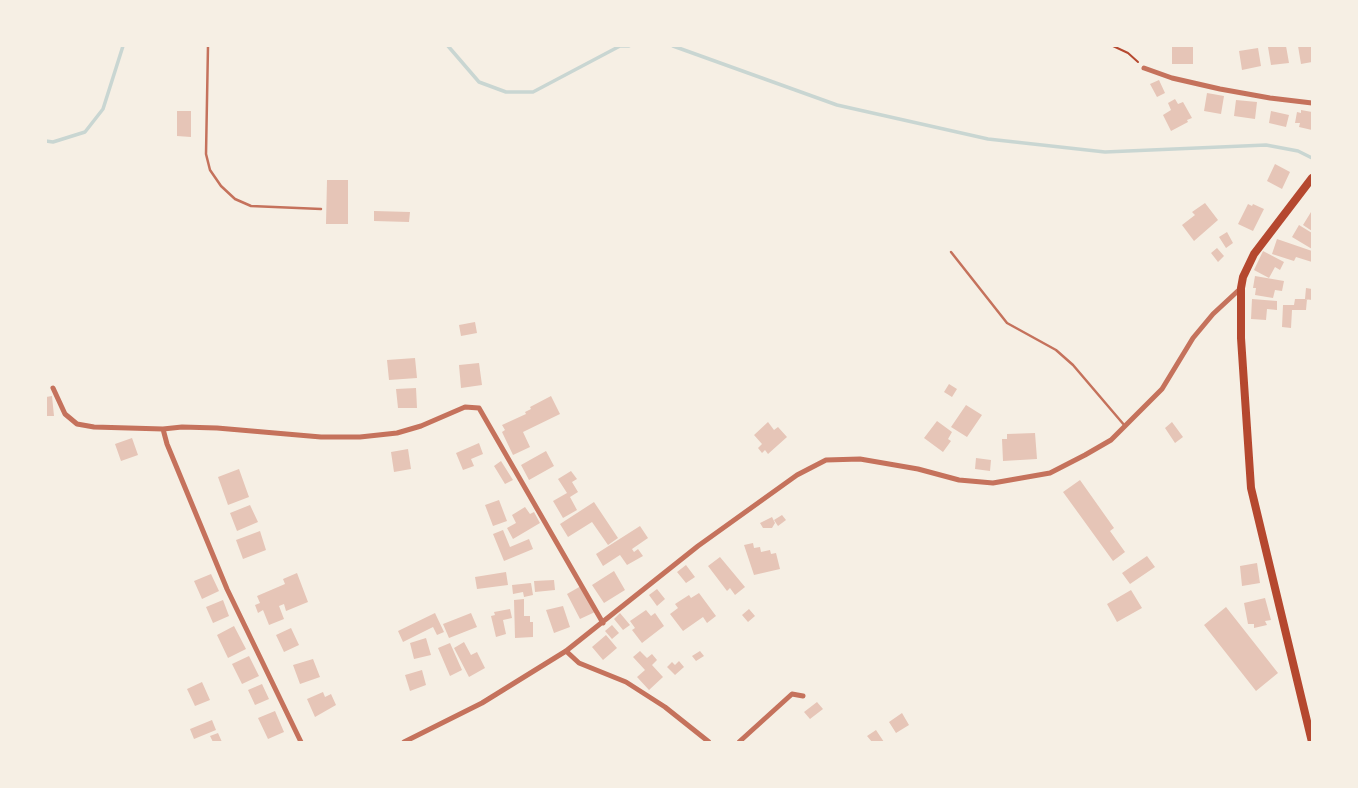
<!DOCTYPE html>
<style>
body{margin:0}
#map{position:relative;width:1358px;height:788px;overflow:hidden;background:#f6efe4;font-family:Figtree,sans-serif}
canvas{display:block}
.frame{position:absolute;inset:0;border:47px solid #f6efe4;pointer-events:none}
</style>
<div id="map">
<canvas width="1358" height="788"></canvas>
<div class="frame"></div>
</div>
<script>
const g = document.querySelector('canvas').getContext('2d');
g.lineJoin = 'round';
function toPath(rows) {
  const path = new Path2D();
  for (const r of rows) {
    path.moveTo(r[0], r[1]);
    for (let i = 2; i < r.length; i += 2) path.lineTo(r[i], r[i + 1]);
  }
  return path;
}
function strokePath(path, color, width, dash) {
  g.strokeStyle = color;
  g.lineWidth = width;
  g.lineCap = dash ? 'butt' : 'round';
  g.setLineDash(dash || []);
  g.stroke(path);
}
function fillPath(path, color) {
  g.fillStyle = color;
  g.fill(path, 'evenodd');
}
const stream = toPath([
 [448,46,479,82,506,92,533,92,620,46,629,46],
 [673,46,837,105,988,139,1105,152,1266,145,1298,151,1312,158],
 [46,141,53,142,85,132,103,109,123,46]
]);
const building = toPath([
 [1172,46,1193,46,1193,64,1172,64],
 [1286,46,1289,63,1271,65,1268,47],
 [1298,46,1312,46,1312,62,1301,64],
 [1258,48,1261,66,1242,70,1239,51],
 [1159,80,1165,93,1157,97,1150,84],
 [1207,93,1224,96,1221,114,1204,111],
 [1175,99,1178,104,1183,102,1192,118,1187,120,1188,122,1171,131,1163,115,1171,110,1168,103],
 [1236,100,1257,102,1255,119,1234,116],
 [1301,110,1312,112,1312,130,1299,127,1300,123,1295,123,1297,112,1301,113],
 [177,111,191,111,191,137,177,136],
 [1271,111,1289,115,1286,127,1269,123],
 [1275,164,1290,172,1282,189,1267,181],
 [327,180,348,180,348,224,326,224],
 [1205,203,1218,220,1194,241,1182,225,1195,215,1192,212],
 [1248,204,1252,206,1253,204,1264,209,1253,231,1238,224],
 [374,211,410,212,409,222,374,221],
 [1311,212,1312,213,1312,231,1303,225],
 [1299,225,1312,233,1312,249,1292,237],
 [1227,232,1233,243,1226,248,1219,237],
 [1277,239,1312,251,1312,262,1296,257,1294,261,1272,254],
 [1217,248,1224,256,1218,262,1211,253],
 [1263,251,1284,262,1280,270,1275,267,1269,278,1254,270],
 [1255,276,1284,281,1282,291,1275,290,1273,298,1255,295,1256,288,1253,288],
 [1306,288,1312,289,1312,300,1305,299],
 [1252,299,1277,301,1277,310,1267,309,1266,320,1251,319],
 [1295,299,1307,299,1306,310,1292,310,1291,328,1282,327,1283,305,1294,305],
 [475,322,477,333,461,336,459,325],
 [415,358,417,378,389,380,387,360],
 [479,363,482,385,461,388,459,365],
 [949,384,957,389,952,397,944,392],
 [416,388,417,408,398,408,396,389],
 [52,396,54,416,46,416,46,397],
 [551,396,560,414,523,432,530,447,513,455,502,432,505,430,502,425,526,414,525,412,531,409,530,407],
 [966,405,982,415,967,437,951,427],
 [937,421,952,432,948,439,951,441,943,452,924,438],
 [768,422,774,430,778,427,787,437,768,454,765,450,762,453,758,448,762,444,754,435],
 [1172,422,1183,437,1175,443,1165,428],
 [1035,433,1037,459,1003,461,1002,439,1007,439,1007,434],
 [132,438,138,455,121,461,115,444],
 [479,443,483,454,471,459,474,466,463,470,456,453],
 [408,449,411,469,394,472,391,452],
 [546,451,554,466,529,480,521,465],
 [976,458,991,460,990,471,975,469],
 [501,461,513,480,505,484,494,466],
 [239,469,249,497,228,505,218,477],
 [571,471,577,479,572,482,578,492,570,497,577,510,563,518,553,501,567,493,558,479],
 [1080,480,1114,528,1110,531,1125,552,1113,561,1063,492],
 [499,500,507,521,493,526,485,505],
 [594,502,618,538,608,545,592,522,568,537,560,524],
 [250,505,258,522,237,531,230,513],
 [525,507,530,514,534,512,540,523,513,539,507,528,516,523,512,515],
 [782,515,786,520,778,526,774,520],
 [772,517,775,523,772,528,763,528,760,523],
 [640,526,648,538,632,549,634,552,638,549,643,556,627,565,620,555,603,566,596,554],
 [503,530,510,547,529,539,533,549,504,561,493,534],
 [260,531,266,550,243,559,236,540],
 [753,543,754,548,760,547,761,552,770,550,771,554,776,553,780,569,754,575,744,545],
 [1147,556,1155,567,1130,584,1122,573],
 [720,557,745,587,735,595,730,588,727,591,708,566],
 [1257,563,1260,583,1242,586,1240,566],
 [686,565,695,577,686,583,677,572],
 [614,571,625,590,604,603,592,585],
 [506,572,508,585,477,589,475,577],
 [297,573,308,602,286,611,284,604,279,606,284,619,269,625,263,610,258,613,255,605,260,603,257,596,285,584,283,579],
 [211,574,219,591,202,599,194,581],
 [554,580,555,590,535,592,534,581],
 [531,583,533,595,524,597,523,592,513,594,512,585],
 [581,586,595,612,580,619,567,594],
 [657,589,665,599,657,606,649,595],
 [1131,590,1142,608,1117,622,1107,604],
 [699,593,716,616,707,623,703,617,683,631,670,614,678,608,675,604,689,595,691,598],
 [1265,598,1271,620,1265,621,1267,625,1254,628,1254,624,1248,624,1244,603],
 [524,599,524,616,530,616,530,622,533,622,533,637,515,638,514,600],
 [223,600,229,616,213,623,206,607],
 [563,606,570,627,554,633,546,610],
 [1226,607,1278,673,1256,691,1204,625],
 [510,609,512,618,503,620,506,634,496,637,491,616,495,615,494,612],
 [749,609,755,616,748,622,742,615],
 [646,610,651,616,655,613,664,626,642,643,632,630,635,628,630,621],
 [435,613,444,632,437,635,433,627,403,642,398,631],
 [471,613,477,627,449,638,443,624],
 [620,613,630,625,623,630,614,619],
 [612,625,619,633,612,639,605,631],
 [234,626,246,649,228,658,217,635],
 [291,628,299,645,284,652,276,635],
 [606,635,617,648,603,660,592,647],
 [426,638,431,655,414,659,410,643],
 [464,642,471,655,477,652,485,668,469,677,454,648],
 [450,643,462,670,450,676,438,648],
 [640,651,647,658,652,654,657,660,652,665,663,677,649,690,637,677,645,670,633,657],
 [700,651,704,656,696,661,692,656],
 [249,656,259,676,242,684,232,664],
 [313,659,320,677,300,684,293,665],
 [679,661,684,667,675,675,667,667,672,662,675,665],
 [422,670,426,685,410,691,405,675],
 [202,682,210,700,195,706,187,689],
 [262,684,269,699,255,705,248,690],
 [323,692,325,697,331,694,336,705,315,717,307,699],
 [817,702,823,709,810,719,804,712],
 [275,711,284,732,268,739,258,718],
 [902,713,909,725,896,733,889,722],
 [212,720,216,730,194,739,190,729],
 [876,730,884,742,872,742,867,736],
 [218,733,222,742,213,742,210,736]
]);
const path = toPath([
 [1113,46,1128,53,1138,62]
]);
const service = toPath([
 [208,46,206,154,210,170,221,186,235,199,251,206,321,209],
 [951,252,1007,323,1056,350,1073,365,1125,426]
]);
const minor = toPath([
 [1144,68,1172,78,1220,89,1270,98,1312,103],
 [53,388,65,414,77,424,94,427,163,429,182,427,217,428,321,437,360,437,397,433,421,426,465,407,479,408,603,623],
 [163,429,167,444,227,589,301,742],
 [566,651,579,663,626,682,665,707,709,742],
 [404,742,482,703,566,651,698,546,797,475,826,460,860,459,918,469,959,480,993,483,1050,473,1085,455,1111,440,1162,389,1193,338,1213,314,1241,288],
 [739,742,792,694,803,696]
]);
const secondary = toPath([
 [1312,742,1251,488,1241,338,1241,288,1243,277,1254,254,1312,178]
]);
strokePath(stream, '#c9d6d2', 3.5);
fillPath(building, '#e6c5b7');
strokePath(path, '#b5482f', 2);
strokePath(service, '#c5725c', 2.5);
strokePath(minor, '#c5725c', 5);
strokePath(secondary, '#b5482f', 8);
</script>
